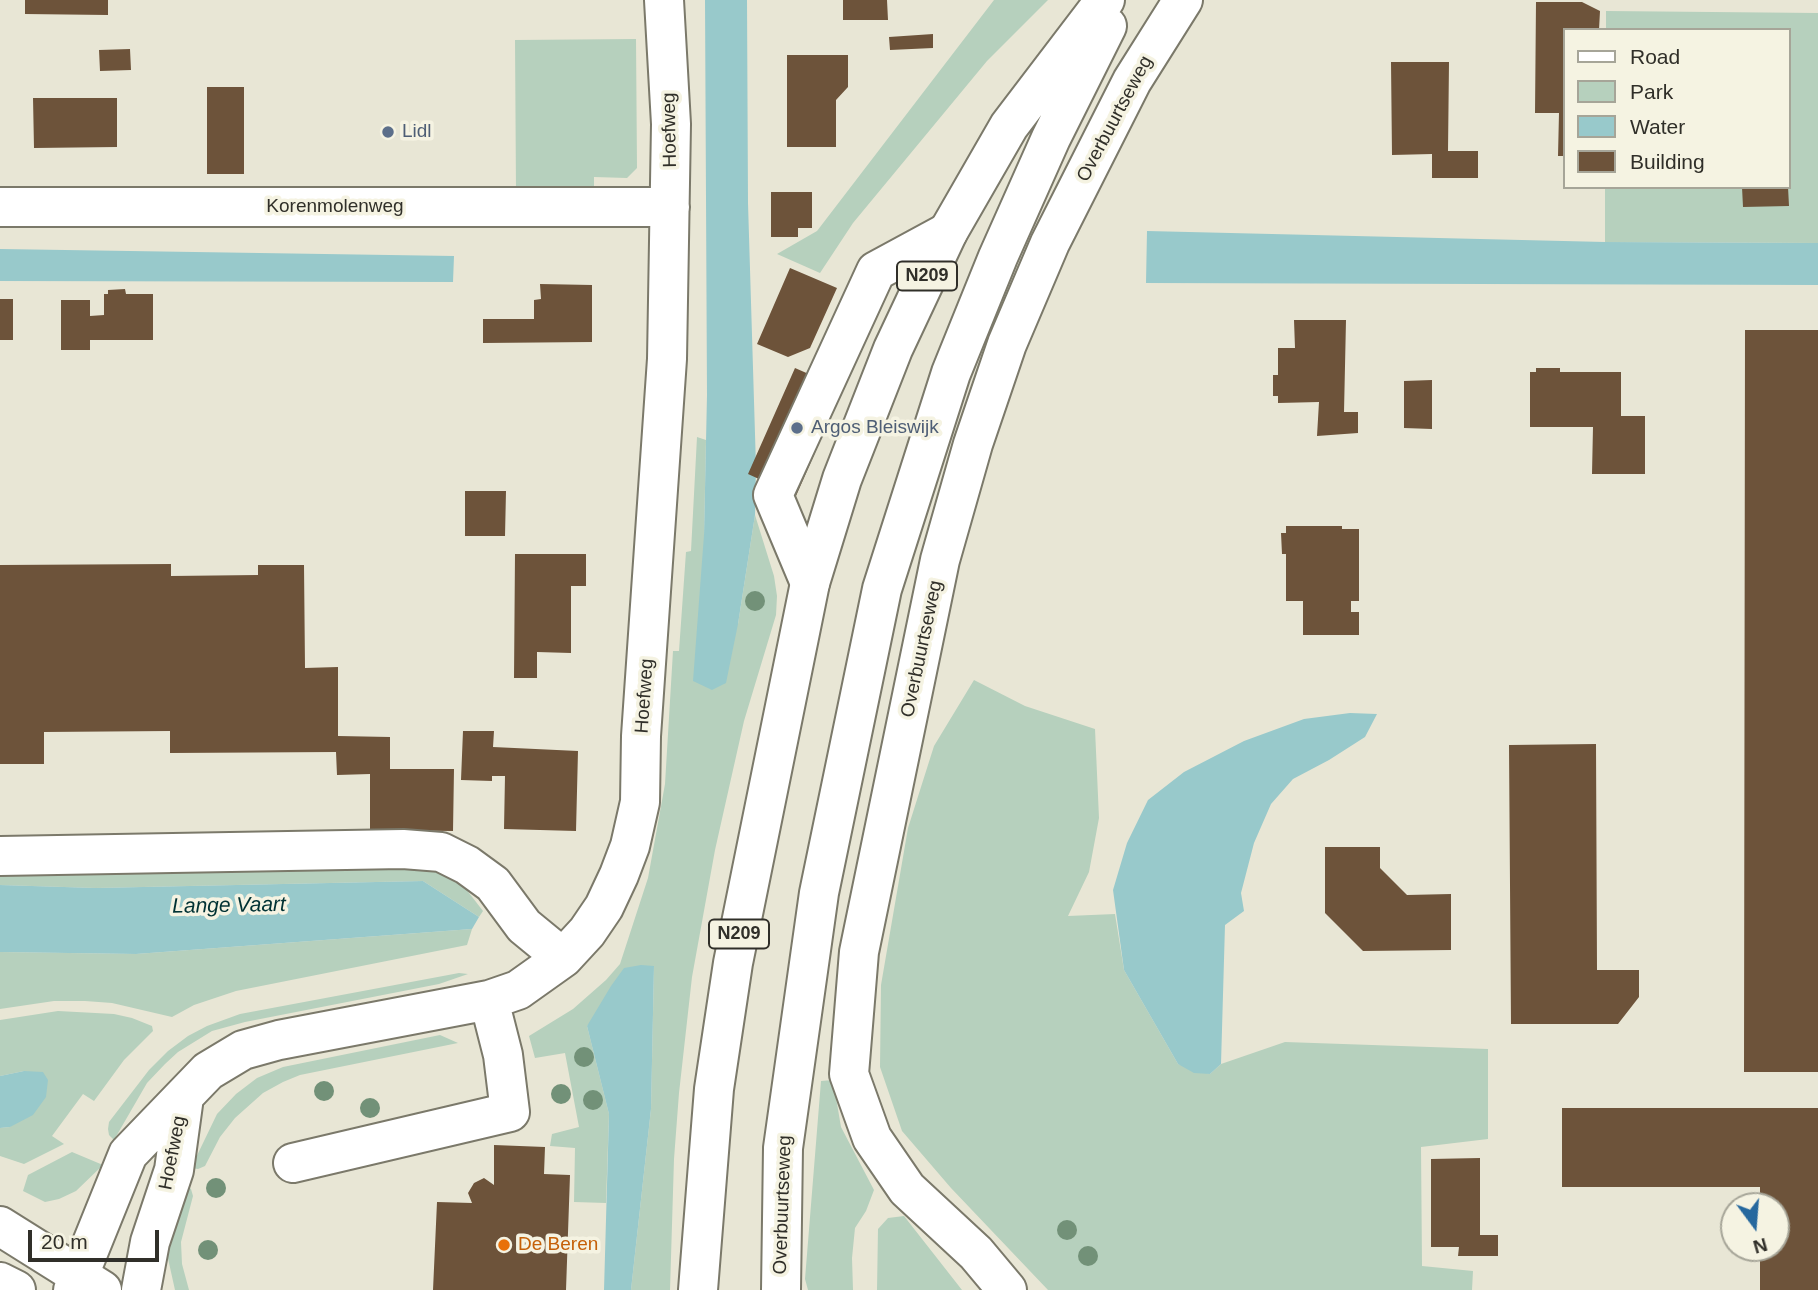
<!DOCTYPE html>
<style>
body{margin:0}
#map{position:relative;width:1818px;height:1290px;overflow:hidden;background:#e8e6d5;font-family:Helvetica,sans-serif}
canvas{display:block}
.legend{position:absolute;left:1563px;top:28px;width:228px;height:161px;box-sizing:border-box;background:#f5f3e2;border:2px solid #a6a598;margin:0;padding:9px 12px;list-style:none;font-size:21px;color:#302f29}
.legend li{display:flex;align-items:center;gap:14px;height:35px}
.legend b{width:35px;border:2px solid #a6a598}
.north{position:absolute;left:1720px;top:1192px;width:70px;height:70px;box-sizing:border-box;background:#f5f3e2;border:2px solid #a6a598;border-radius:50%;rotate:164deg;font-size:19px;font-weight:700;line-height:28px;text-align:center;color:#302f29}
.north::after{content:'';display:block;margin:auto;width:24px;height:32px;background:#26689e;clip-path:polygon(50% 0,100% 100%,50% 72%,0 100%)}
.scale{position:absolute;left:28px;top:1230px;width:131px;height:32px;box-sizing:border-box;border:4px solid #302f29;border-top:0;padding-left:9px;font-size:21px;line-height:24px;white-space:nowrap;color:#302f29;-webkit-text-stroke:5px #f5f3e2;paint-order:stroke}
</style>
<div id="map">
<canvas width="1818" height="1290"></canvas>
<ul class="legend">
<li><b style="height:9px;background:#fff"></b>Road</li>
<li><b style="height:19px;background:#b6d0bd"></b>Park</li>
<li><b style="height:19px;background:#98c9cb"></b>Water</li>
<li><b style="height:19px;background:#6d533a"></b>Building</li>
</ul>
<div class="north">N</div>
<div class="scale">20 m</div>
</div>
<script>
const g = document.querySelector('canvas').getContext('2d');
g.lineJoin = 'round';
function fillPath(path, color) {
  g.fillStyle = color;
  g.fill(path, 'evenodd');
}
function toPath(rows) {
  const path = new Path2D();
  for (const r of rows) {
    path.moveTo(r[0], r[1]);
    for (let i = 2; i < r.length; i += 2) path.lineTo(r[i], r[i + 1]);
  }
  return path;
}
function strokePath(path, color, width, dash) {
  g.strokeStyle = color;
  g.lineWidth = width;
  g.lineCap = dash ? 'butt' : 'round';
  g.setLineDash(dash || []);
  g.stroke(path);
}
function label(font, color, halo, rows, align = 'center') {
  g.font = font + ' Helvetica,sans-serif';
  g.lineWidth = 7;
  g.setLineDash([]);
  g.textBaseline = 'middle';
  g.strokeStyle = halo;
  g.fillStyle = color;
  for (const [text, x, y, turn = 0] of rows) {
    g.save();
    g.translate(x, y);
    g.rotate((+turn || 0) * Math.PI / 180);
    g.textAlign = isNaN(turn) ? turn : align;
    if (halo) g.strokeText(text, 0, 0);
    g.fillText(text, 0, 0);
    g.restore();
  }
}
const green = toPath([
 [994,0,1048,0,987,61,853,223,820,273,777,254,817,231],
 [1606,11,1818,13,1818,243,1605,242,1605,187,1788,187,1788,30,1606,30],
 [636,39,637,168,627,178,594,177,594,192,516,191,515,40],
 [697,437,706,440,704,535,738,624,755,515,774,576,777,596,776,615,744,721,715,850,692,977,679,1093,674,1159,670,1290,631,1290,651,1109,654,966,587,1026,609,1114,606,1203,574,1202,575,1148,550,1146,552,1134,579,1127,565,1053,535,1058,529,1036,573,1009,606,980,620,964,648,878,665,784,673,651,679,651,686,552,691,551],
 [974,680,1025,706,1095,729,1099,818,1089,872,1068,916,1115,914,1124,970,1178,1064,1210,1074,1221,1064,1285,1042,1488,1049,1488,1139,1421,1147,1422,1266,1473,1271,1472,1290,1048,1290,951,1188,902,1131,880,1067,881,985,908,828,934,746],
 [428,863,459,880,483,911,479,917,423,881,96,888,0,885,0,866],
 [472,929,467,945,236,991,194,1005,172,1017,112,1003,85,1001,54,1001,0,1009,0,952,136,954],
 [459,973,468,974,439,984,245,1022,212,1031,178,1052,165,1064,147,1083,114,1140,109,1135,108,1129,109,1122,149,1070,168,1051,188,1036,207,1026,240,1014],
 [58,1011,114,1014,132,1018,152,1026,153,1031,124,1060,94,1101,83,1094,52,1136,64,1144,24,1164,0,1156,0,1128,10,1127,24,1071,0,1076,0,1020],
 [440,1035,458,1043,300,1075,283,1082,263,1093,235,1118,220,1137,205,1166,198,1169,191,1168,217,1114,236,1094,257,1078,283,1067],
 [833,1080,841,1127,874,1190,866,1211,855,1228,852,1258,853,1290,808,1290,805,1279,821,1081],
 [72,1152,103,1165,76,1191,59,1199,45,1202,23,1191,28,1175],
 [186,1185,191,1189,193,1196,181,1242,182,1264,189,1290,175,1290,167,1254,170,1229],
 [904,1216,962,1290,877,1290,878,1229,888,1218]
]);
const water = toPath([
 [705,0,747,0,748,203,756,467,755,515,738,624,726,683,712,690,693,681,704,535,707,395],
 [1147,231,1605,242,1818,243,1818,285,1146,283],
 [0,249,454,256,453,282,0,281],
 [1350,713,1377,714,1365,737,1329,760,1293,779,1271,804,1254,843,1241,893,1244,911,1225,925,1221,1064,1210,1074,1194,1073,1178,1064,1124,970,1113,890,1127,843,1148,800,1184,772,1244,741,1304,719],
 [423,881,479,917,472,929,136,954,0,952,0,885,96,888],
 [641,965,654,966,651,1109,631,1290,604,1290,609,1114,587,1026,611,986,624,968],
 [24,1071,43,1072,48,1080,46,1097,33,1115,10,1127,0,1128,0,1076]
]);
const building = toPath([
 [25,0,108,0,108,15,25,14],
 [843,0,887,0,888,20,843,20],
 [1536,2,1582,2,1600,11,1599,30,1564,30,1564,156,1558,156,1559,113,1535,113],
 [933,34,933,48,890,50,889,37],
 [130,49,131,70,100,71,99,50],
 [787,55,848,55,848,87,836,100,836,147,787,147],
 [1391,62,1449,62,1448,151,1478,151,1478,178,1432,178,1432,154,1392,155],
 [207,87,244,87,244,174,207,174],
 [33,98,117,98,117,147,34,148],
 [1742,187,1788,187,1789,206,1743,207],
 [771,192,812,192,812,228,798,228,798,237,771,237],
 [790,268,837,288,810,348,788,357,757,344],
 [540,284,592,285,592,342,483,343,483,319,534,319,534,300,541,299],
 [125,289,126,294,153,294,153,340,90,340,90,350,61,350,61,300,90,300,90,316,104,315,104,294,108,294,108,290],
 [0,299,13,299,13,340,0,340],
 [1294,320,1346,320,1344,412,1358,412,1358,433,1317,436,1319,402,1278,403,1278,396,1273,396,1273,375,1278,375,1278,348,1295,348],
 [1745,330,1818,330,1818,1072,1744,1072],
 [795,368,843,389,796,496,748,474],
 [1536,368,1560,368,1560,372,1621,372,1621,416,1645,416,1645,474,1592,474,1593,427,1530,427,1530,372,1536,372],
 [1432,380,1432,429,1404,428,1404,381],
 [465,491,506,491,505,536,465,536],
 [1286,526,1342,526,1342,529,1359,529,1359,601,1351,601,1351,612,1359,612,1359,635,1303,635,1303,601,1286,601,1286,554,1282,554,1281,533,1286,533],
 [515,554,586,554,586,586,571,586,571,653,537,652,537,678,514,678],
 [171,564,171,576,258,575,258,565,304,565,305,668,338,667,338,736,390,737,390,769,454,769,453,831,370,830,370,774,337,775,336,752,170,753,170,731,44,732,44,764,0,764,0,565],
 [463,731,494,731,493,747,578,751,576,831,504,829,505,776,492,776,492,781,461,780],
 [1596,744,1597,970,1639,970,1639,997,1618,1024,1511,1024,1509,745],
 [1325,847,1380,847,1380,868,1407,895,1451,894,1451,950,1363,951,1325,913],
 [1562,1108,1818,1108,1818,1290,1760,1290,1760,1248,1776,1248,1776,1206,1760,1206,1760,1187,1562,1187],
 [494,1145,545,1147,544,1174,570,1175,566,1290,433,1290,437,1202,472,1203,468,1193,474,1183,484,1178,494,1185],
 [1480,1158,1480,1235,1498,1235,1498,1256,1458,1256,1459,1247,1431,1247,1431,1159]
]);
const minor = toPath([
 [0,207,670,207],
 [810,583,773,495,876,271,948,232],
 [0,856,403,849,441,852,467,865,493,884,524,926,563,958],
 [293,1163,510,1112,503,1055,489,1000],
 [0,1226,102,1290],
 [0,1282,16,1290],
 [73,1290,128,1154,208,1071,243,1050,279,1040,489,1000,518,990,563,958,587,932,604,907,619,875,630,846,640,802,641,736,667,359,671,124,664,0],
 [141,1290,150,1242,174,1170,184,1097],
 [1007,1290,976,1253,907,1189,872,1138,849,1074,859,952,940,560,973,444,1007,344,1050,243,1132,81,1183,0]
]);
const major = toPath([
 [698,1290,714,1089,733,963,810,583,842,479,893,349,948,232,1009,126,1105,0],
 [781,1290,783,1148,819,893,882,589,951,373,998,257,1051,138,1107,26]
]);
const trees = [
 [755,601],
 [584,1057],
 [324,1091],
 [561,1094],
 [593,1100],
 [370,1108],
 [216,1188],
 [1067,1230],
 [208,1250],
 [1088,1256]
];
const markers = [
 [388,132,7,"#5c6f8a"],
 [797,428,7,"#5c6f8a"],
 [504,1245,7,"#e8710a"]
];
const shields = [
 [927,276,60],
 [739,934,60]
];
const shieldNames = [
 ["N209",927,276],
 ["N209",739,934]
];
const streetNames = [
 ["Overbuurtseweg",1115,119,-62],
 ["Hoefweg",670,130,-91],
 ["Korenmolenweg",335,207],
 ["Overbuurtseweg",922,649,-78],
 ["Hoefweg",645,696,-86],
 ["Hoefweg",173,1153,-79],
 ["Overbuurtseweg",783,1205,-88]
];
const serviceNames = [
 ["Lidl",402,132],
 ["Argos Bleiswijk",811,428]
];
const foodNames = [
 ["De Beren",518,1245]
];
const waterNames = [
 ["Lange Vaart",229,906,-1]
];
fillPath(green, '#b6d0bd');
fillPath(water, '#98c9cb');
fillPath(building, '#6d533a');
strokePath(minor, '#7b796a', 42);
strokePath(major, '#7b796a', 42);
strokePath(minor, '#fff', 38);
strokePath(major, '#fff', 38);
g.fillStyle = '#729178';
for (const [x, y] of trees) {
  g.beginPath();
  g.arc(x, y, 10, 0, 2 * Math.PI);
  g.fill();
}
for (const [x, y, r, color] of markers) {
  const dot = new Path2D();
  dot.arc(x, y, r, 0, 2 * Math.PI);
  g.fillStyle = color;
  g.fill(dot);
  strokePath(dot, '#f5f3e2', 2.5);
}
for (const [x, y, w] of shields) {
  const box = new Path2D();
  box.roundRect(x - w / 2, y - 14.5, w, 29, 5);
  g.fillStyle = '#f5f3e2';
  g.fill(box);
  strokePath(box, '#302f29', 2);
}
label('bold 18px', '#302f29', null, shieldNames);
label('19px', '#302f29', '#f5f3e2', streetNames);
label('19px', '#4e5e75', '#f5f3e2', serviceNames, 'left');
label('19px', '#c56008', '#f5f3e2', foodNames, 'left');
label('italic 21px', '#003234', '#f5f3e2', waterNames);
</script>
